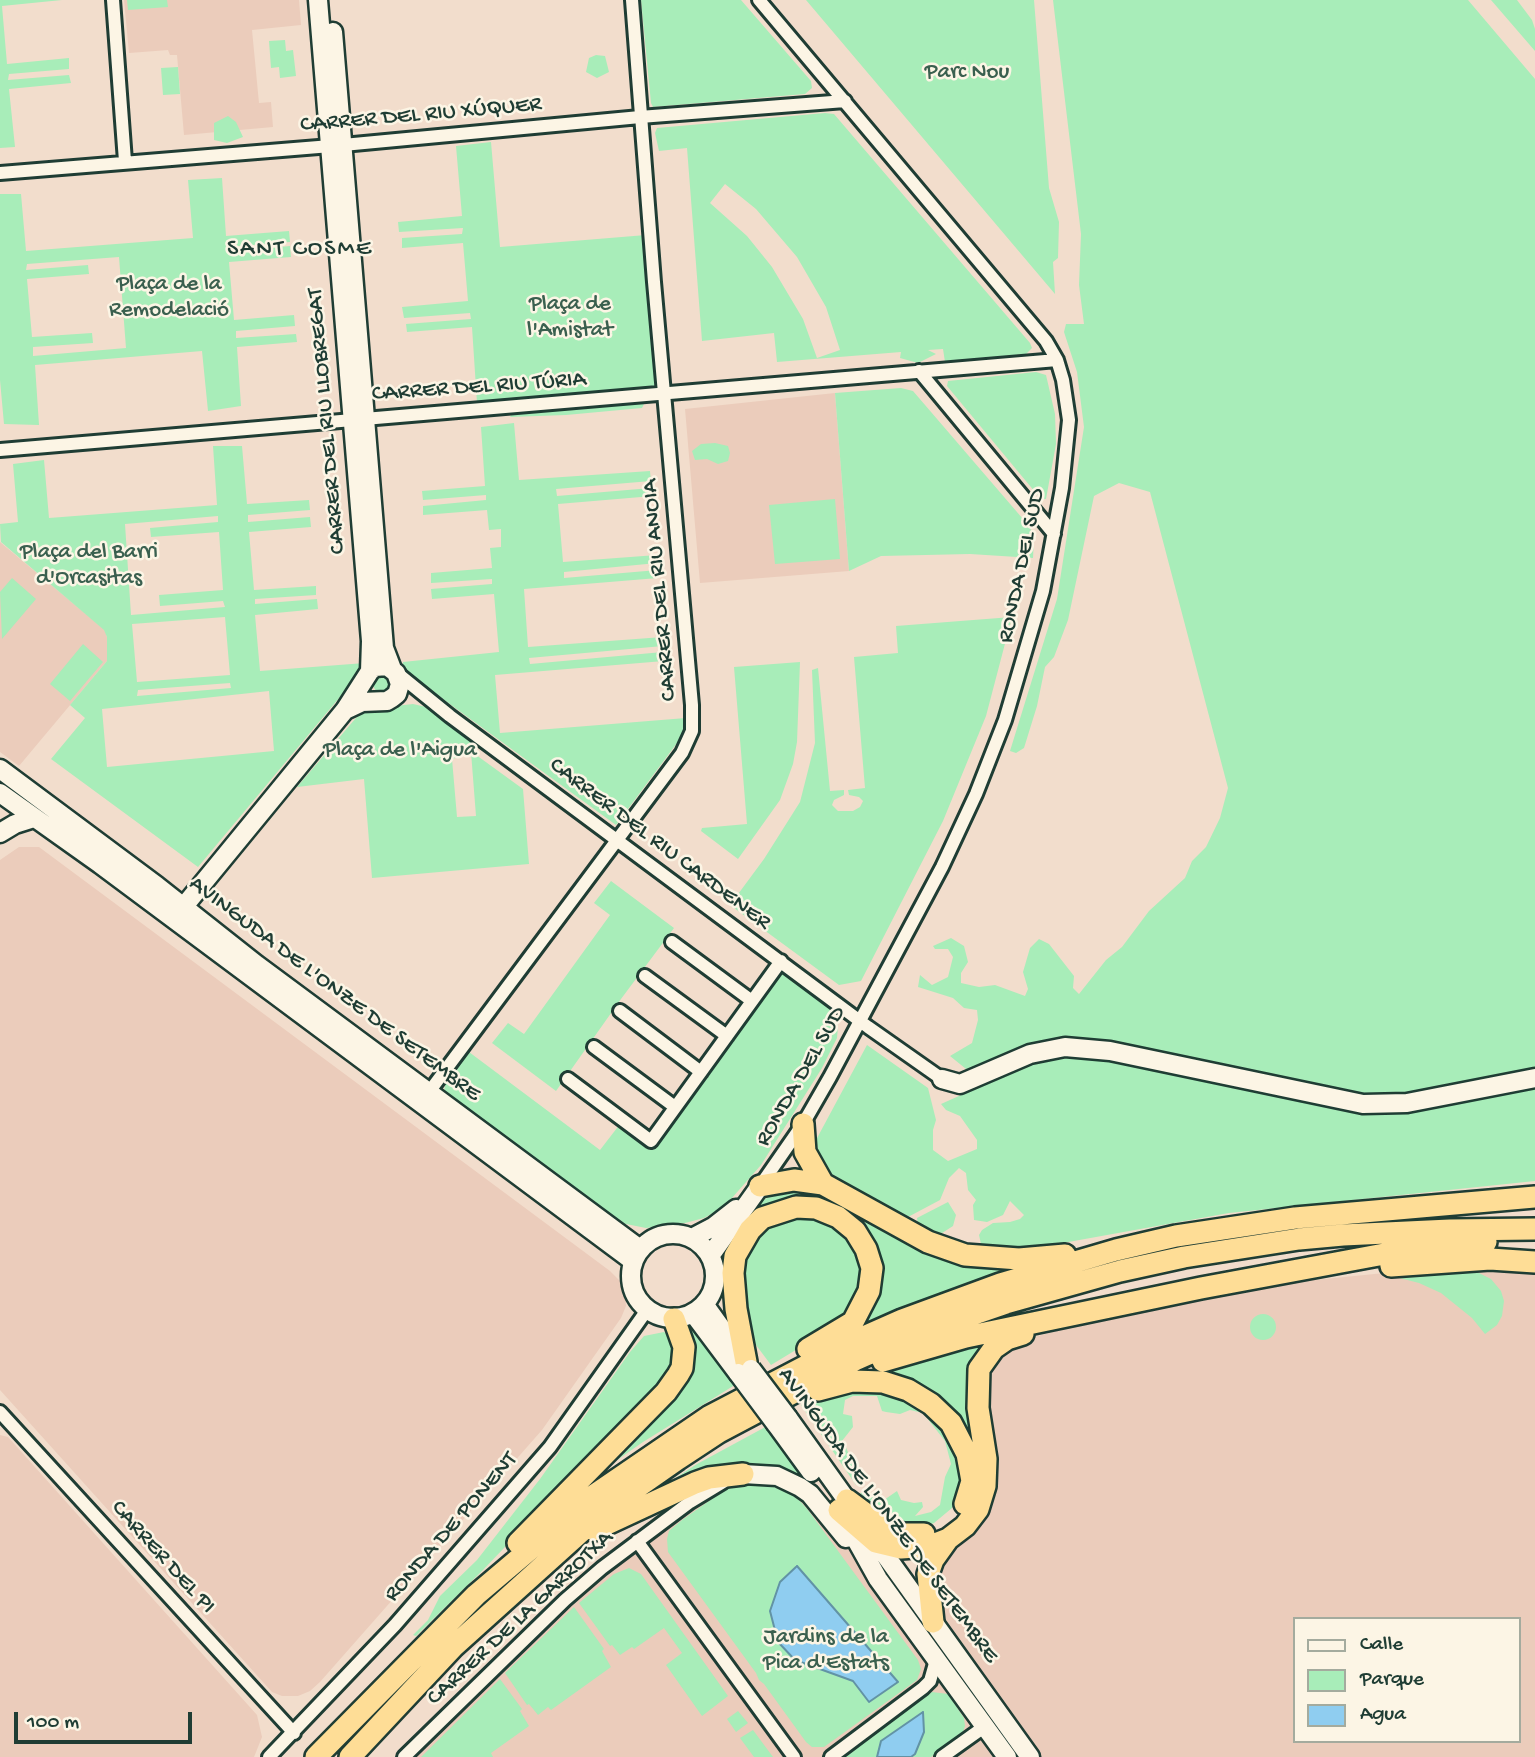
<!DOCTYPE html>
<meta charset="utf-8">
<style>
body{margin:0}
#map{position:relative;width:1535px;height:1757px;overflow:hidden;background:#f2ddcc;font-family:"Gochi Hand",sans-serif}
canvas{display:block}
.legend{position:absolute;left:1293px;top:1617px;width:228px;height:126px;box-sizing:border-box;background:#fcf5e5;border:2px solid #a4ab9e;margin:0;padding:9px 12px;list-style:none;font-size:21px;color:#1f3d34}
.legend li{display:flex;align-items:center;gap:14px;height:35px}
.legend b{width:35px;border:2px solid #a4ab9e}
.scale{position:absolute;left:14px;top:1712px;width:178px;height:32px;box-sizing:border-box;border:4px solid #1f3d34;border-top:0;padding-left:9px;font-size:21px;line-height:24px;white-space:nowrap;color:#1f3d34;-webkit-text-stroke:5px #fcf5e5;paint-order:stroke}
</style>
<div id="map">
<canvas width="1535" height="1757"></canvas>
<ul class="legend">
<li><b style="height:9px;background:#fcf5e5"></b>Calle</li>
<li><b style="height:19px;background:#a8edb9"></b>Parque</li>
<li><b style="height:19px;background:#8fcdf0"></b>Agua</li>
</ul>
<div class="scale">100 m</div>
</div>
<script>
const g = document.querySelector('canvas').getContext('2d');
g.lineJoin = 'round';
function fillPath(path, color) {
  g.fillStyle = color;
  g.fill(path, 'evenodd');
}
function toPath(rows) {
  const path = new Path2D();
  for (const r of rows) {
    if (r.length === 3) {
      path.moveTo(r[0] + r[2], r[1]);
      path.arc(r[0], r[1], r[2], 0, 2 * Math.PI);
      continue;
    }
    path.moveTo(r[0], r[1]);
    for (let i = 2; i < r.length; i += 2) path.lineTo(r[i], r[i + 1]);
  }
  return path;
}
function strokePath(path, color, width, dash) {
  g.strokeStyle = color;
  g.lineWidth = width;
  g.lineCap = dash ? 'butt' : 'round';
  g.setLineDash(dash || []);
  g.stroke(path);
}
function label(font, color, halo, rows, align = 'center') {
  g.font = font + ' "Gochi Hand",sans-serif';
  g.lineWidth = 5;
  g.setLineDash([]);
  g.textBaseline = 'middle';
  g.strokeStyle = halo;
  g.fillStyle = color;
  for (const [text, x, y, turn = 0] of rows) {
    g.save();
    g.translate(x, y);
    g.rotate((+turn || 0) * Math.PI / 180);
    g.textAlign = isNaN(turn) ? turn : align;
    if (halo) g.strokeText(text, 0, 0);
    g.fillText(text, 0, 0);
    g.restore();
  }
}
const built = toPath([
 [124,0,299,0,301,25,252,30,259,103,271,102,273,127,184,135,177,55,170,55,168,50,129,53],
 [835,393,849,571,700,583,685,409],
 [0,542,105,630,107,637,107,661,19,766,0,752],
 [19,847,39,847,610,1271,620,1281,625,1291,626,1306,621,1318,542,1430,320,1682,310,1691,298,1696,282,1696,272,1692,0,1390,0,860],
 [1535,1258,1535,1757,1038,1757,996,1693,943,1619,935,1595,940,1564,963,1536,986,1370,1013,1343,1107,1317,1199,1296,1294,1282],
 [1295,1619,1519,1619,1519,1741,1295,1741],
 [0,1435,8,1437,257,1715,262,1737,254,1757,0,1757],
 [765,1474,821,1507,1001,1757,403,1757,565,1600,705,1492]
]);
const green = toPath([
 [0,0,62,0,2,6,7,64,69,58,69,69,9,74,8,80,69,75,71,83,9,89,15,147,0,148],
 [127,0,167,0,168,7,128,10],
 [641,0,741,0,811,81,812,88,805,94,653,107,651,103],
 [806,0,1034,0,1049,188,1059,222,1058,258,1053,262,1055,294],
 [1053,0,1468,0,1535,79,1535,1071,1401,1098,1381,1099,1279,1081,1084,1039,1054,1041,971,1073,950,1056,972,1043,978,1020,977,1010,964,1008,953,998,918,987,920,975,932,985,948,977,953,957,948,949,935,949,933,946,951,938,964,946,968,962,961,973,961,983,979,987,995,985,1025,996,1028,989,1023,972,1030,948,1039,939,1049,944,1074,976,1073,988,1079,994,1106,960,1122,947,1149,911,1185,878,1192,861,1206,847,1220,818,1228,788,1150,492,1119,483,1094,496,1068,620,1054,657,1045,667,1037,706,1024,748,1016,753,1010,751,1057,599,1084,427,1077,372,1064,332,1066,324,1084,324,1079,285,1081,234],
 [1491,0,1517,0,1532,20,1535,29,1535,51],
 [285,40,286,51,293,50,296,76,280,78,279,67,271,68,269,41],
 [596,55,605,56,609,72,597,78,586,72,589,58],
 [178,67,180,94,163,95,161,68],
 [825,113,834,114,1030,343,1032,348,1026,354,945,362,943,349,928,350,936,354,918,363,900,358,901,352,777,362,774,333,702,341,687,148,659,151,655,133,657,128],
 [725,184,756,209,797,257,826,307,840,350,817,358,803,319,772,267,747,236,710,203],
 [228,116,236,122,243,137,227,143,214,140,214,123],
 [491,142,500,247,646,235,656,386,649,388,477,403,472,327,407,332,406,324,471,319,470,313,404,318,402,307,468,301,463,243,402,248,402,238,462,234,463,228,399,232,398,222,462,216,456,146],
 [222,178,226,236,289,231,290,242,228,247,228,252,290,246,291,257,229,262,234,320,294,315,295,326,236,331,236,338,296,334,297,342,237,347,241,406,208,411,202,351,35,365,39,425,4,424,0,380,0,194,21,194,26,251,193,238,188,180],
 [119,257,126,348,33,356,33,347,93,343,92,333,32,337,27,279,89,274,88,265,26,270,27,264],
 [1036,372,1046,375,1055,414,1056,444,1046,499,1040,498,947,386,948,381],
 [901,388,913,391,1029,526,1034,536,1033,558,970,554,881,556,849,571,835,393],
 [646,400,642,408,566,415,510,417,515,409],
 [514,423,519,480,650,471,651,481,556,489,557,496,651,488,653,496,558,504,563,562,657,555,657,563,564,572,564,578,658,570,658,578,524,589,528,647,663,637,663,646,529,658,530,664,663,652,664,661,495,675,500,733,686,718,686,726,680,739,616,825,403,670,403,662,499,652,494,594,432,599,431,589,492,584,492,579,431,583,431,573,492,568,490,548,501,547,501,529,489,530,487,510,423,515,423,506,486,500,486,495,423,500,422,491,485,486,481,427],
 [715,443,728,446,730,453,728,461,718,464,707,459,695,460,692,451,701,444],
 [213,446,242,446,247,504,309,500,310,510,248,515,248,522,310,517,311,527,249,532,254,590,316,586,316,595,255,599,255,604,317,599,318,609,255,615,260,671,365,663,365,667,198,867,51,759,85,718,70,705,107,661,107,637,104,630,1,542,0,524,18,522,13,464,44,460,49,518,217,505],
 [218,516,218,522,150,528,151,537,219,532,223,590,159,595,160,606,223,601,225,607,131,615,125,524],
 [225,617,230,675,137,682,132,624],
 [230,683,231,688,137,696,138,690],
 [269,691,274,751,107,767,102,709],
 [835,499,840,559,775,564,769,505],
 [12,578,36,599,2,639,0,592],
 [1012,617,986,716,943,821,861,981,839,985,730,905,764,859,800,802,815,743,812,670,818,668,830,791,844,790,844,795,834,800,832,805,838,811,853,811,860,807,863,801,859,797,849,795,848,790,865,788,854,657,898,653,896,626],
 [83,644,103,662,70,701,50,684],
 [800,662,797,742,793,764,780,800,738,859,701,831,702,828,747,824,734,667],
 [382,684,9],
 [413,704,426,707,476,746,472,752,523,789,529,864,372,878,364,779,297,787,361,712,369,709],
 [471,752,476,816,457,817,452,759,459,757,459,754],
 [611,881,674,928,621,999,556,1091,492,1043,508,1023,524,1034,610,915,594,903],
 [775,968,822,1001,832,1011,838,1026,837,1038,822,1068,761,1165,724,1207,704,1218,685,1223,646,1228,616,1222,447,1097,444,1092,445,1084,469,1052,600,1150,627,1115,650,1132,713,1045],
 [867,1045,928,1088,936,1120,933,1130,933,1150,948,1161,977,1149,977,1140,960,1116,946,1110,941,1104,1044,1058,1081,1055,1112,1059,1359,1111,1535,1085,1535,1181,1229,1213,1024,1250,981,1244,979,1235,982,1230,993,1223,1010,1222,1020,1219,1024,1215,1010,1201,1003,1215,987,1222,974,1220,973,1205,976,1200,968,1190,966,1173,959,1168,949,1178,940,1200,908,1217,894,1218,822,1170,816,1140],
 [783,1189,815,1190,1013,1267,865,1322,878,1297,880,1283,876,1249,860,1221,839,1206,808,1196,788,1197,740,1222,749,1208],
 [948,1202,956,1215,953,1226,939,1235,918,1226,917,1218],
 [806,1216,841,1228,863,1263,864,1286,847,1319,771,1365,747,1333,741,1278,752,1241,760,1233,781,1220],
 [1457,1271,1479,1273,1491,1279,1501,1291,1504,1301,1502,1316,1497,1325,1485,1334,1472,1318,1441,1293,1419,1283,1384,1274],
 [1263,1327,13],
 [689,1329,705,1335,738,1383,643,1442,590,1479,690,1373,693,1350,686,1331],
 [664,1332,676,1339,675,1369,483,1570,416,1636,413,1635,428,1620,440,1596,477,1560,540,1479,630,1352,644,1336],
 [989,1338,979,1453,872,1372,930,1354],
 [866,1387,908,1398,948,1432,963,1473,958,1498,952,1508,934,1523,924,1527,888,1523,882,1513,860,1493,869,1492,884,1500,897,1491,901,1500,914,1503,922,1502,923,1507,915,1516,931,1512,940,1505,945,1477,951,1464,945,1441,923,1413,910,1410,900,1414,886,1412,882,1411,877,1396,853,1396,845,1400,843,1414,852,1416,853,1427,838,1446,845,1445,859,1479,856,1485,801,1405,824,1396],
 [769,1425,813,1490,790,1474,654,1492,697,1464],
 [755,1483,776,1486,792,1492,808,1510,918,1660,921,1669,917,1680,824,1747,812,1747,806,1742,764,1684,759,1680,756,1673,668,1552,667,1539,669,1531,682,1520,726,1489],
 [629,1568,641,1574,728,1696,702,1716,666,1665,682,1653,664,1628,634,1649,632,1647,620,1655,612,1645,610,1646,579,1603,614,1574],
 [574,1607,604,1649,602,1651,611,1667,551,1710,548,1707,538,1715,529,1704,527,1705,505,1673],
 [500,1679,522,1709,520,1711,529,1726,491,1753,493,1757,421,1757],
 [932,1692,948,1694,964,1718,965,1726,962,1735,931,1757,840,1757],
 [738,1711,748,1723,736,1732,727,1719],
 [753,1730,773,1757,754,1757,740,1738]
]);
const water = toPath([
 [797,1566,898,1682,869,1702,853,1681,795,1660,778,1642,770,1611,780,1582,797,1566],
 [923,1712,924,1732,915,1754,911,1757,877,1757,881,1741,923,1712]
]);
const street = toPath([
 [113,0,125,161],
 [759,0,1046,341,1057,360,1063,380,1069,420,1062,488,1043,591,1005,720,976,794,942,867,830,1077,803,1124,760,1186],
 [0,173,343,145,640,117,845,101],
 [919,371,1054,534],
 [0,450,1057,360],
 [397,673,450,716,868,1027,942,1079],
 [672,942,752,1001],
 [645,976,727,1036],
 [620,1011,701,1072],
 [594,1047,675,1107],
 [568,1079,651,1141,781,961],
 [429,1092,682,753,692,731,692,705,654,282,632,0],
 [0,1412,294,1733],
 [637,1541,794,1757],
 [269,1757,395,1625,550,1447,647,1310],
 [404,1757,565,1600,602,1568,690,1502,723,1482],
 [831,1757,923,1688,930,1681,936,1660],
 [942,1757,984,1727]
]);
const secondary = toPath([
 [318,0,371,641,370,671],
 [333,32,384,648,392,669],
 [0,769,157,886,257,965,640,1249],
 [0,793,100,864,633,1261],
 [0,833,15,824,34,818],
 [176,916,345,710,370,671,375,667,387,666,396,673,400,684,397,694,392,698,387,701,362,702,345,710],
 [942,1079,960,1084,1030,1054,1065,1047,1110,1051,1363,1104,1407,1103,1535,1078],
 [673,1276,42],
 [692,1238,713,1227,736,1209],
 [710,1256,760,1186],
 [704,1304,745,1361],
 [693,1313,738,1373],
 [788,1418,853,1509],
 [776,1424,811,1472],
 [743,1474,777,1476,800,1487,810,1494,846,1538],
 [844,1518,878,1579,1007,1757],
 [873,1538,1030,1757]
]);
const highway = toPath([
 [803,1124,805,1152,823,1184],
 [760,1186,794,1180,823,1184,928,1242,965,1255,1019,1259,1065,1255],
 [1391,1266,1490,1259,1535,1262],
 [883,1361,966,1337,1201,1288,1395,1252,1486,1242],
 [746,1362,736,1309,733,1273,735,1256,750,1230,762,1218,796,1207,816,1208,838,1217,855,1231,866,1249,872,1268,869,1291,853,1322,808,1349],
 [818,1390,852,1381,883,1382,908,1390,931,1404,951,1423,967,1454,972,1481,965,1504],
 [847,1500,886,1529,903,1534,924,1534],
 [839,1510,876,1542,901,1548,930,1546,948,1539,965,1526,978,1509,985,1486,986,1459,978,1408,979,1369,994,1348,1007,1339,1023,1334],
 [594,1530,695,1483,709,1478,743,1474],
 [518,1543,666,1392,678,1375,682,1368,684,1347,674,1319],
 [933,1622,928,1574,933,1560,948,1539],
 [316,1757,476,1595,593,1496,710,1416,850,1343,902,1320,1000,1284,1116,1250,1176,1236,1295,1218,1535,1197],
 [350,1757,453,1647,605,1510,678,1459,719,1432,855,1360,907,1337,1006,1303,1120,1271,1184,1257,1299,1239,1343,1235,1450,1230,1535,1229]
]);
const secondaryBridge = toPath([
 [751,1369,788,1418],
 [738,1373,776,1424]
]);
const parkNames = [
 ["Parc Nou",967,73],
 ["Plaça de la",169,285],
 ["Remodelació",169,311],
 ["Plaça de",570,305],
 ["l'Amistat",570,331],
 ["Plaça del Barri",89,553],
 ["d'Orcasitas",89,579],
 ["Plaça de l'Aigua",400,751],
 ["Jardins de la",826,1638],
 ["Pica d'Estats",826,1664]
];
const streetNames = [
 ["CARRER DEL RIU XÚQUER",421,116,-5],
 ["CARRER DEL RIU TÚRIA",479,388,-4],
 ["CARRER DEL RIU LLOBREGAT",328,421,-95],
 ["RONDA DEL SUD",1023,566,-78],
 ["CARRER DEL RIU ANOIA",661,590,-95],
 ["CARRER DEL RIU CARDENER",659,845,37],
 ["AVINGUDA DE L'ONZE DE SETEMBRE",334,990,37],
 ["RONDA DEL SUD",802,1077,-60],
 ["AVINGUDA DE L'ONZE DE SETEMBRE",887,1516,54],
 ["RONDA DE PONENT",452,1528,-49],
 ["CARRER DEL PI",162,1558,48],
 ["CARRER DE LA GARROTXA",521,1619,-43]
];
const neighbourhoodNames = [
 ["SANT COSME",300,250]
];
fillPath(built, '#ebccbb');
fillPath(green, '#a8edb9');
fillPath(water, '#8fcdf0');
strokePath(water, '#6293a5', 2);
strokePath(street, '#1f3d34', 18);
strokePath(secondary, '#1f3d34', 23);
strokePath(highway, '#1f3d34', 26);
strokePath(street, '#fcf5e5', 12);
strokePath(secondary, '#fcf5e5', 18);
strokePath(highway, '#fedd96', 21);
strokePath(secondaryBridge, '#1f3d34', 23, []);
strokePath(secondaryBridge, '#fcf5e5', 18);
label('23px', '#3a604f', '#fcf5e5', parkNames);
label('23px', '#1f3d34', '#fcf5e5', streetNames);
g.letterSpacing = '2px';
label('24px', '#1f3d34', '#fcf5e5', neighbourhoodNames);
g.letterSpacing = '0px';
</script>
